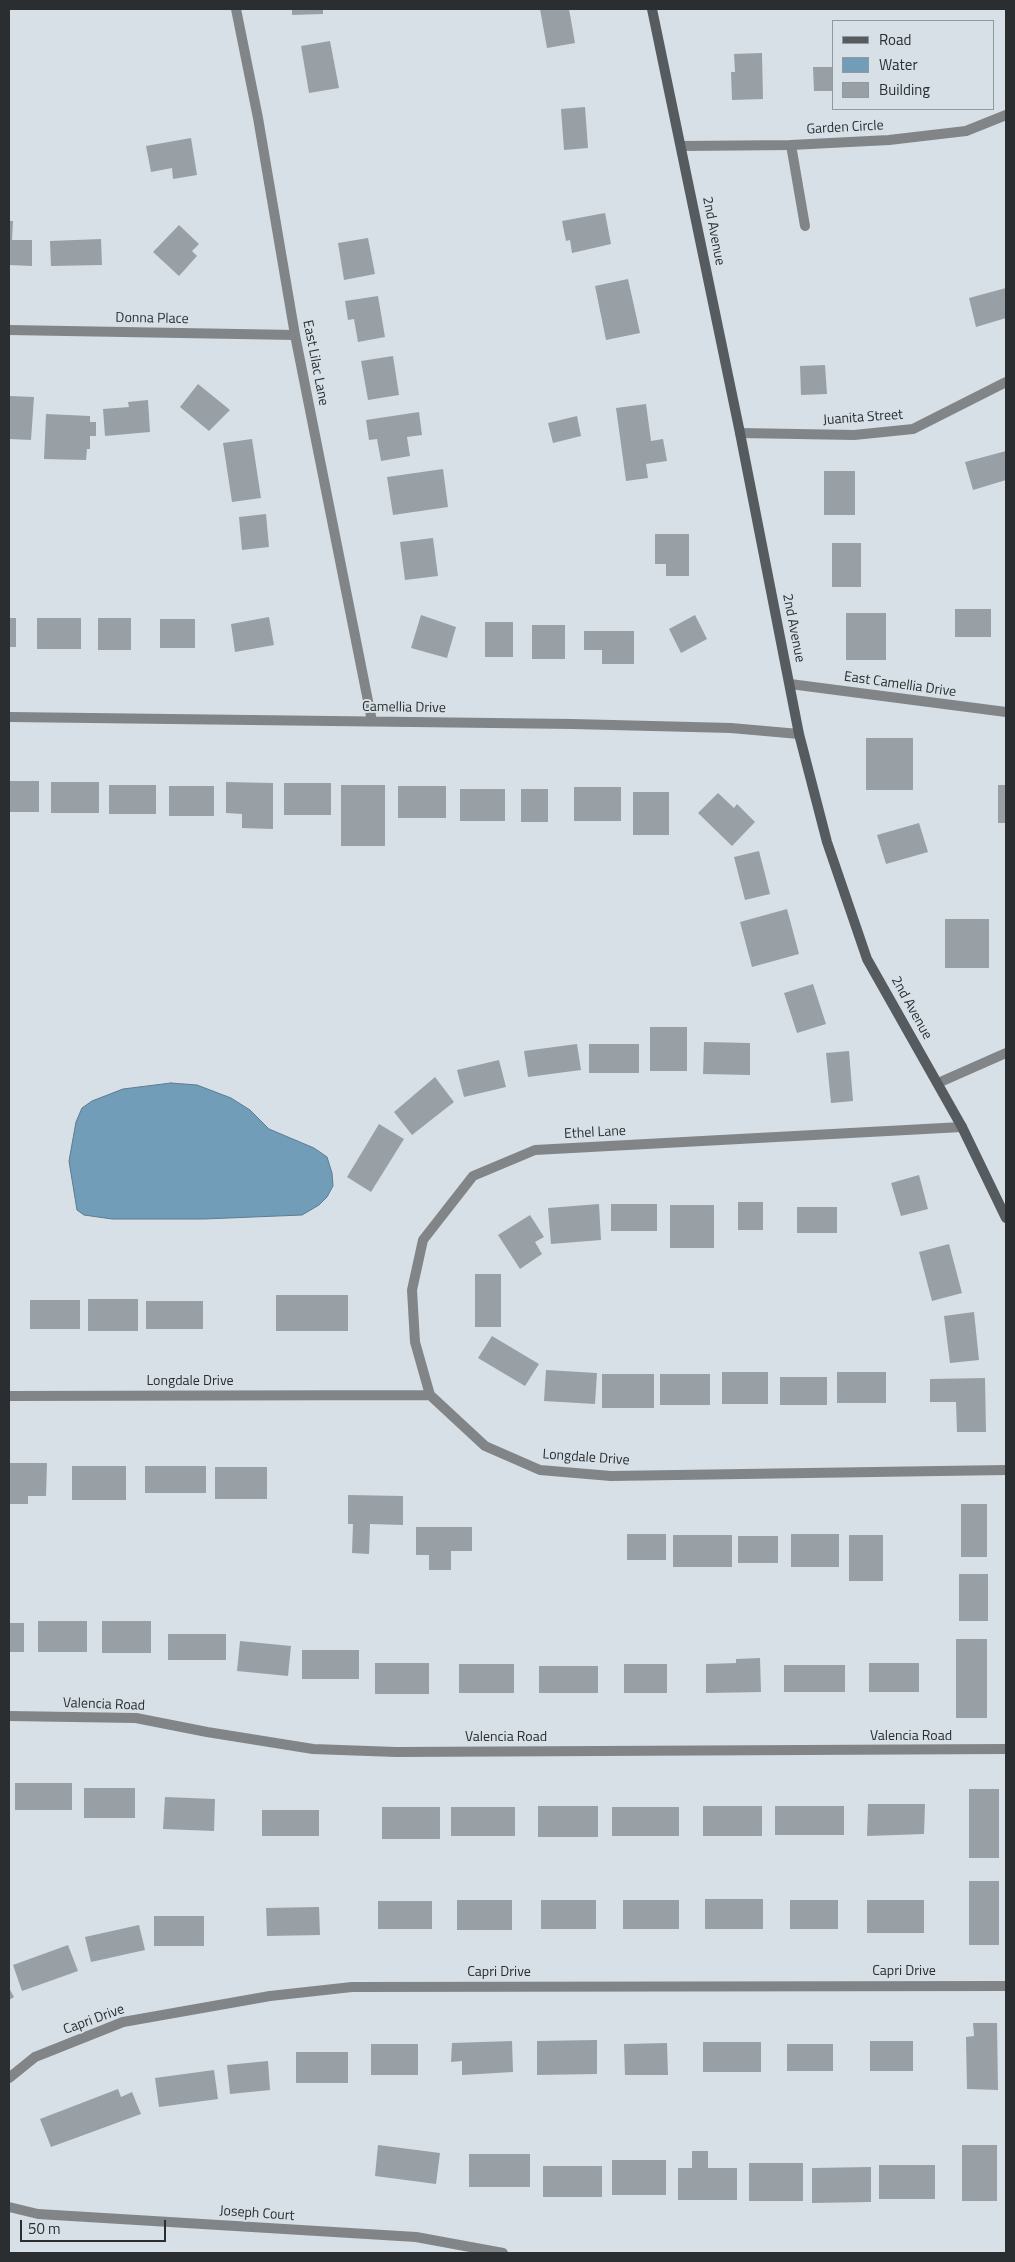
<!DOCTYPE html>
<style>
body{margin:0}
#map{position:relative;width:1015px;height:2262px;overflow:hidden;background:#d7e0e6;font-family:"Titillium Web",sans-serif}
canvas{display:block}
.frame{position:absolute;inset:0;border:10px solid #2a2e30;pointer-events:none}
.legend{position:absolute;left:832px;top:20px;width:162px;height:90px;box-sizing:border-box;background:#d7e0e6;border:1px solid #92999d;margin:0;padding:6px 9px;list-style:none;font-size:15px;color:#2a2e30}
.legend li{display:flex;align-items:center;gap:10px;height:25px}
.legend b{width:25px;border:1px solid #92999d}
.scale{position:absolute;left:20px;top:2220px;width:146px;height:22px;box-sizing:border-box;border:2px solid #2a2e30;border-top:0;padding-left:6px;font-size:15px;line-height:18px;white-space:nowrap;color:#2a2e30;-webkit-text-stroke:4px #d7e0e6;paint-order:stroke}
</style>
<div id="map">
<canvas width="1015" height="2262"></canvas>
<div class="frame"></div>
<ul class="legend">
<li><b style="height:6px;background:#555b5f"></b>Road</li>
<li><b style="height:14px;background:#729db8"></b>Water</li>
<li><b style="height:14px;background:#98a0a6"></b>Building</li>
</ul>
<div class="scale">50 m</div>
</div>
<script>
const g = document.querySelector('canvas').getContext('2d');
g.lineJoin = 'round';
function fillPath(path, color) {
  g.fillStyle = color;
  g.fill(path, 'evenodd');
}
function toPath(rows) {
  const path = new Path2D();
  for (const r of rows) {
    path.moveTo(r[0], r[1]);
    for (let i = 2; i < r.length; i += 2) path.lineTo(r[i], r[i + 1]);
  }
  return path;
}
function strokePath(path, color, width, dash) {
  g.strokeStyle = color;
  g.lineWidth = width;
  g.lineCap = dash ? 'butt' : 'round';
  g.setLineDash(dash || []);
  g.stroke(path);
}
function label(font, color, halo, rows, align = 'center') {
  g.font = font + ' "Titillium Web",sans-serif';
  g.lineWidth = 4;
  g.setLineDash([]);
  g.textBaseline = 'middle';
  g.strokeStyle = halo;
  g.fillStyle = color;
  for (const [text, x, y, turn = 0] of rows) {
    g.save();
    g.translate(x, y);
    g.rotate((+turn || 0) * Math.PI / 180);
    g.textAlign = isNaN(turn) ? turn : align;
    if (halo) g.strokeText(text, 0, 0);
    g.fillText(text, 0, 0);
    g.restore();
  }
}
const water = toPath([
 [171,1083,197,1085,231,1098,250,1110,269,1129,314,1148,327,1157,332,1173,333,1186,327,1197,319,1205,302,1215,204,1219,112,1219,84,1215,77,1210,69,1161,76,1122,82,1108,92,1101,123,1089,171,1083]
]);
const building = toPath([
 [292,9,323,9,323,14,292,15],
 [540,9,569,9,575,43,547,48],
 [330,41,339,88,309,93,301,46],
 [762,53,763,99,732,100,731,72,735,72,734,54],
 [813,67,834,67,834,91,814,91],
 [585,107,588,148,564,150,561,109],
 [191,138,197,175,173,179,172,168,151,172,146,146],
 [605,213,611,244,572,253,570,240,566,241,562,221],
 [9,221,13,221,12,240,32,240,32,266,9,265],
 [179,225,199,244,192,251,197,256,179,276,153,252],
 [368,238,375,274,344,280,338,243],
 [101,239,102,265,51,266,50,241],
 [628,279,640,333,606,340,595,286],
 [1006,288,1006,318,976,327,969,298],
 [378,296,385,337,358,342,354,319,348,320,345,301],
 [393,356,399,395,368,400,361,361],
 [825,365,827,394,801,395,800,366],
 [198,384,230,410,209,431,180,407],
 [9,396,34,397,31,440,9,439],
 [148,400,150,432,105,436,103,409,129,407,128,402],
 [646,404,651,441,663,439,667,461,646,464,648,478,626,481,616,408],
 [419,412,422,435,407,437,410,456,381,461,377,439,369,440,366,420],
 [46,414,90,416,90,422,96,422,96,436,90,436,90,449,87,449,86,460,44,459],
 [577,416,581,436,553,443,548,423],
 [252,439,261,498,232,502,223,443],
 [1006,451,1006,480,973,490,965,462],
 [443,469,448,507,393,515,387,477],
 [824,471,855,471,855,515,824,515],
 [266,514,269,547,242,550,239,517],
 [655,534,689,534,689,576,666,576,666,564,655,564],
 [433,538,438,576,405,580,400,542],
 [832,543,861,543,861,587,832,587],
 [955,609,991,609,991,637,955,637],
 [846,613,886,613,886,660,846,660],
 [421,615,456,627,447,658,411,648],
 [695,615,707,639,681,653,669,629],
 [269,617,274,645,235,652,231,624],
 [9,618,16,618,16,647,9,647],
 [37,618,81,618,81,649,37,649],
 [98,618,131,618,131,650,98,650],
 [160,619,195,619,195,648,160,648],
 [485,622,513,622,513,657,485,657],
 [532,625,565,625,565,659,532,659],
 [584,631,634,631,634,664,602,664,602,650,584,650],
 [866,738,913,738,913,790,866,790],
 [9,781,39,781,39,812,9,812],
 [51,782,99,782,99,813,51,813],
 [226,782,273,783,273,829,242,828,242,814,226,813],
 [284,783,331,783,331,815,284,815],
 [109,785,156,785,156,814,109,814],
 [341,785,385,785,385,846,341,846],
 [998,785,1006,785,1006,823,998,823],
 [169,786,214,786,214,816,169,816],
 [398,786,446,786,446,818,398,818],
 [574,787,621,787,621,821,574,821],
 [460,789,505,789,505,821,460,821],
 [521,789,548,789,548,822,521,822],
 [633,792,669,792,669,835,633,835],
 [718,793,734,808,737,804,755,822,732,846,698,813],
 [919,823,928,852,886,864,877,835],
 [759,851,770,894,745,900,734,857],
 [787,909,799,954,752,967,740,922],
 [945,919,989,919,989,968,945,968],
 [813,984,826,1024,797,1033,784,993],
 [650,1027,687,1027,687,1071,650,1071],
 [704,1042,750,1043,750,1075,703,1074],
 [577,1044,581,1070,528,1077,524,1051],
 [589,1044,639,1044,639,1073,589,1073],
 [849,1051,853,1101,831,1103,826,1053],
 [499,1060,506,1087,464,1097,457,1070],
 [435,1077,454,1102,412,1135,394,1112],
 [379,1124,404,1139,371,1192,347,1177],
 [919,1175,928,1209,901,1216,891,1183],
 [738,1202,763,1202,763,1230,738,1230],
 [599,1204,601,1240,551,1244,548,1208],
 [611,1204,657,1204,657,1231,611,1231],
 [670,1205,714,1205,714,1248,670,1248],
 [797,1207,837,1207,837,1233,797,1233],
 [530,1215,544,1237,535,1242,542,1254,520,1269,498,1235],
 [949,1244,962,1293,932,1301,919,1252],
 [475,1274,501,1274,501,1327,475,1327],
 [276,1295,348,1295,348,1331,276,1331],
 [88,1299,138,1299,138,1331,88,1331],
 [30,1300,80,1300,80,1329,30,1329],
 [146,1301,203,1301,203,1329,146,1329],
 [974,1312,979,1360,950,1363,944,1316],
 [492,1336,539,1364,525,1386,478,1358],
 [546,1370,597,1373,595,1404,544,1401],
 [722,1372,768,1372,768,1404,722,1404],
 [837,1372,886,1372,886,1403,837,1403],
 [602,1374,654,1374,654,1408,602,1408],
 [660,1374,710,1374,710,1405,660,1405],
 [780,1377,827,1377,827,1405,780,1405],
 [985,1378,986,1432,957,1432,956,1402,930,1402,930,1379],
 [9,1463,47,1463,46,1496,28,1496,28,1504,9,1504],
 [72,1466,126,1466,126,1500,72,1500],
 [145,1466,206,1466,206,1493,145,1493],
 [215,1467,267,1467,267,1499,215,1499],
 [348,1495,403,1496,403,1525,370,1524,369,1554,352,1553,353,1524,348,1524],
 [961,1504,987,1504,987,1557,961,1557],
 [416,1527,472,1527,472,1551,451,1551,451,1570,429,1570,429,1555,416,1555],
 [627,1534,666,1534,666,1560,627,1560],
 [791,1534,839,1534,839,1567,791,1567],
 [673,1535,732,1535,732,1567,673,1567],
 [849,1535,883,1535,883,1581,849,1581],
 [738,1536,778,1536,778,1563,738,1563],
 [959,1574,988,1574,988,1621,959,1621],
 [38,1621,87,1621,87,1652,38,1652],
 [102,1621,151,1621,151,1653,102,1653],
 [9,1623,24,1623,24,1652,9,1652],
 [168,1634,226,1634,226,1660,168,1660],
 [956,1639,987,1639,987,1718,956,1718],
 [240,1641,291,1646,288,1676,237,1671],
 [302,1650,359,1650,359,1679,302,1679],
 [760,1658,761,1692,706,1693,706,1664,736,1663,736,1659],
 [375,1663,429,1663,429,1694,375,1694],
 [869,1663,919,1663,919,1692,869,1692],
 [459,1664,514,1664,514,1693,459,1693],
 [624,1664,667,1664,667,1693,624,1693],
 [784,1665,845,1665,845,1692,784,1692],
 [539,1666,598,1666,598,1693,539,1693],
 [15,1783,72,1783,72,1810,15,1810],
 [84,1788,135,1788,135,1818,84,1818],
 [969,1789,999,1789,999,1858,969,1858],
 [165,1797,215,1799,214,1831,163,1829],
 [868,1804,925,1804,924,1834,867,1836],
 [538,1806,598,1806,598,1837,538,1837],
 [703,1806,762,1806,762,1836,703,1836],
 [775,1806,844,1806,844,1835,775,1835],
 [382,1807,440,1807,440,1839,382,1839],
 [451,1807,515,1807,515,1836,451,1836],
 [612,1807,679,1807,679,1836,612,1836],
 [262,1810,319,1810,319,1836,262,1836],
 [969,1881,999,1881,999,1945,969,1945],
 [705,1899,763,1899,763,1929,705,1929],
 [457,1900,512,1900,512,1930,457,1930],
 [541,1900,596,1900,596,1929,541,1929],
 [623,1900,679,1900,679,1929,623,1929],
 [790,1900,838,1900,838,1929,790,1929],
 [867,1900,924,1900,924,1933,867,1933],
 [378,1901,432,1901,432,1929,378,1929],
 [319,1907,320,1935,267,1936,266,1908],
 [154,1916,204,1916,204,1946,154,1946],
 [139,1925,145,1950,91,1962,85,1937],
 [68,1945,78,1971,22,1991,13,1965],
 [9,1988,14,1997,9,2000],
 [973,2023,997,2023,998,2090,967,2089,966,2037,974,2036],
 [597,2040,597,2074,537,2075,537,2041],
 [512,2041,513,2072,462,2075,462,2061,451,2062,452,2043],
 [870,2041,913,2041,913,2071,870,2071],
 [703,2042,761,2042,761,2072,703,2072],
 [667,2043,668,2075,625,2075,624,2044],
 [371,2044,418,2044,418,2075,371,2075],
 [787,2044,833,2044,833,2071,787,2071],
 [296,2052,348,2052,348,2083,296,2083],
 [268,2061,270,2090,230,2094,227,2065],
 [214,2070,218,2099,159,2107,155,2078],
 [118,2089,121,2097,132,2092,141,2114,51,2147,40,2119],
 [378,2145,440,2153,436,2184,375,2176],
 [962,2145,997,2145,997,2201,962,2201],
 [692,2151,708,2151,708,2168,737,2168,737,2200,678,2200,678,2168,692,2168],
 [469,2154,530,2154,530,2187,469,2187],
 [612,2160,666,2160,666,2195,612,2195],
 [749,2163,803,2163,803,2201,749,2201],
 [879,2165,935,2165,935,2199,879,2199],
 [543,2166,602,2166,602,2197,543,2197],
 [871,2167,871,2202,812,2203,812,2168]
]);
const lane = toPath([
 [791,145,805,226],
 [938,1083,1006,1053]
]);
const street = toPath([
 [236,9,258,118,295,335,372,721],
 [682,146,791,145,889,140,966,131,1006,115],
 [9,330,295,335],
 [740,433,854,435,913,429,1006,382],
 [790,684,1006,712],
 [9,717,573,724,731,728,799,734],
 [430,1395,415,1342,412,1290,423,1240,473,1176,535,1150,962,1127],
 [9,1396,430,1395,485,1446,540,1470,611,1476,1006,1470],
 [9,1716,136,1718,207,1732,313,1749,396,1752,1006,1749],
 [9,2078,35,2057,123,2022,270,1996,352,1987,1006,1986],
 [9,2207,38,2214,416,2237,503,2253]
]);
const secondary = toPath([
 [652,9,740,433,799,734,827,842,867,959,962,1127,1006,1218]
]);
const streetNames = [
 ["Garden Circle",845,128,-3],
 ["2nd Avenue",713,231,79],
 ["Donna Place",152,319,1],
 ["East Lilac Lane",315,363,79],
 ["Juanita Street",863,418,-4],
 ["2nd Avenue",793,628,79],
 ["East Camellia Drive",900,685,8],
 ["Camellia Drive",404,708,1],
 ["2nd Avenue",911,1008,61],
 ["Ethel Lane",595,1133,-3],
 ["Longdale Drive",190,1382],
 ["Longdale Drive",586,1458,4],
 ["Valencia Road",104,1705,2],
 ["Valencia Road",911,1737],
 ["Valencia Road",506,1738],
 ["Capri Drive",904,1972],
 ["Capri Drive",499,1973],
 ["Capri Drive",94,2020,-20],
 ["Joseph Court",257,2214,4]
];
fillPath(water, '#729db8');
strokePath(water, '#5c7c8f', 1);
fillPath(building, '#98a0a6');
strokePath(lane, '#818588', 10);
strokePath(street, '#818588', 10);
strokePath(secondary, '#555b5f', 10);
label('14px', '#2a2e30', '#d7e0e6', streetNames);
</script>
